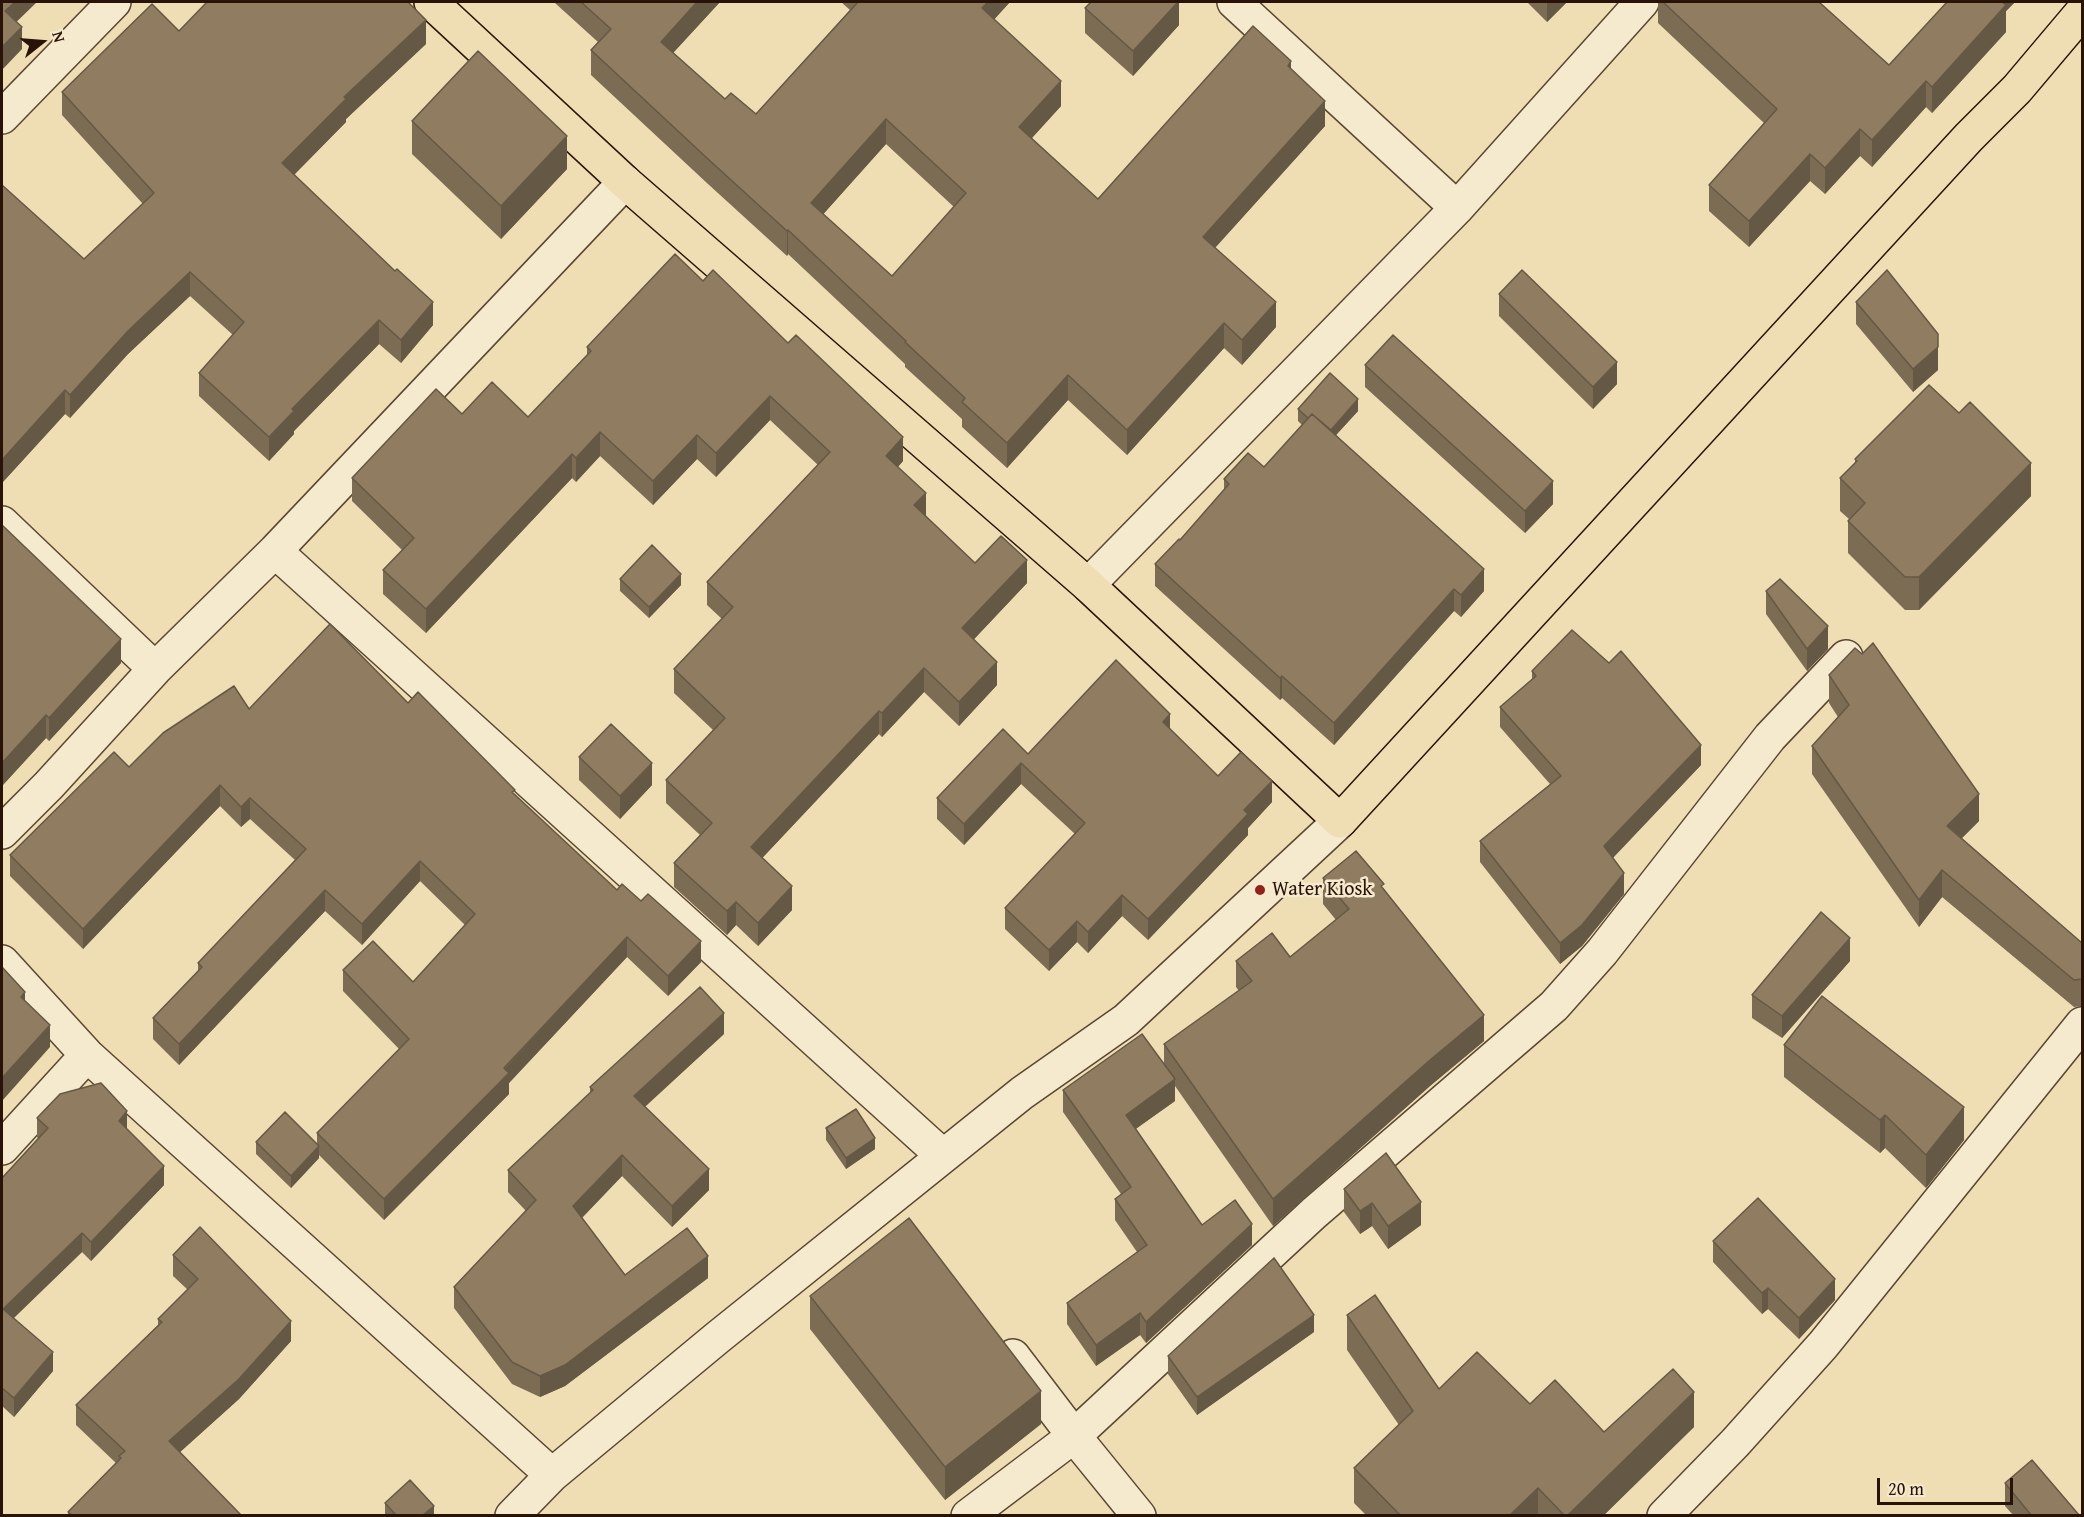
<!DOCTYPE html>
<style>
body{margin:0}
#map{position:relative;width:2084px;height:1517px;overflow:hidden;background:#efdeb3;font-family:"Gentium Book Plus",serif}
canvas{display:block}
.frame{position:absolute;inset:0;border:3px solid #291308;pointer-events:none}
.north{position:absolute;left:12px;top:12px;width:60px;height:60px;-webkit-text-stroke:4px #f5eace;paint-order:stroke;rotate:73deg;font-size:16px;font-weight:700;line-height:24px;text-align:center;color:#291308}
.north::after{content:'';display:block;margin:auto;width:21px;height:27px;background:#291308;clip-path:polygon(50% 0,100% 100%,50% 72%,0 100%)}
.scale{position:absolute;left:1877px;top:1478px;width:136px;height:27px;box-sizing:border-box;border:3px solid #291308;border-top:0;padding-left:8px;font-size:18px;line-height:21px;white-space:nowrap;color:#291308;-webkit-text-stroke:4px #f5eace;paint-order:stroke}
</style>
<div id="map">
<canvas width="2084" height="1517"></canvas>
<div class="frame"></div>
<div class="north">N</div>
<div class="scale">20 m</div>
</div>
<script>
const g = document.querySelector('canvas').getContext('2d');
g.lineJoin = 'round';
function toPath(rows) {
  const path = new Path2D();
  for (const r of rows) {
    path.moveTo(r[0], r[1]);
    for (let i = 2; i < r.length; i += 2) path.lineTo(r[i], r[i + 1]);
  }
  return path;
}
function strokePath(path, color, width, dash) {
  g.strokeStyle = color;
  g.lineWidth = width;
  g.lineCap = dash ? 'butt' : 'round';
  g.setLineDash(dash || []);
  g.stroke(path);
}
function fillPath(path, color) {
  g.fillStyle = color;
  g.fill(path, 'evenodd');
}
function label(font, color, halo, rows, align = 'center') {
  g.font = font + ' "Gentium Book Plus",serif';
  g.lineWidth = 5;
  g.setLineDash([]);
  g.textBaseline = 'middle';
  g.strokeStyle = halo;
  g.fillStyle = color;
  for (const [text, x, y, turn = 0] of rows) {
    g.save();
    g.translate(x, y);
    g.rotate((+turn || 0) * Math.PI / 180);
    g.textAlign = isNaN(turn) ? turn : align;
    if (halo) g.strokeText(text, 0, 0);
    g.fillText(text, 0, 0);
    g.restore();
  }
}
const minor = toPath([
 [1234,2,1457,208],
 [2,117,114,2],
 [2,523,155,669],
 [275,551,943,1156],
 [1088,585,1457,208,1642,2],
 [2,832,49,785,155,669,275,551,625,182],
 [2,962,87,1055,552,1475],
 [2,1148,87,1055],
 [1013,1356,1074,1436,1139,1516],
 [512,1516,552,1475,717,1338,1022,1093,1126,1020,1340,821],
 [968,1516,1074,1436,1314,1213,1554,1006,1602,952,1770,737,1846,657],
 [1664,1516,1735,1443,1823,1345,2082,1024]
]);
const major = toPath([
 [431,2,625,182,1088,585,1340,821,1969,137,2017,89,2082,12]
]);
const wall = toPath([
 [555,2,720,2,673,53,725,99,756,114,850,10,841,2,1010,2,994,19,1061,106,1032,138,1098,199,1291,70,1325,126,1215,248,1276,327,1242,365,1224,348,1127,455,1068,400,1007,468,962,427,962,419,905,367,905,364,788,254,787,256,708,184,591,75,591,50,598,42,555,3],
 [886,144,954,207,892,276,823,214],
 [1179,2,1179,25,1133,76,1085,33,1085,8],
 [1527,2,1567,2,1547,22],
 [1658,2,1819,2,1889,65,1947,2,2015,2,2006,11,2006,32,1932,113,1926,107,1872,167,1860,156,1825,194,1810,181,1749,247,1709,211,1709,185,1764,123,1658,23],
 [179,31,426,44,346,119,346,122,294,175,433,325,401,363,379,344,294,431,294,434,269,461,199,396,199,373,233,335,190,296,128,354,70,418,65,414,2,483,2,185,84,259,143,204,62,115,62,92],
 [412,121,567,169,501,239,412,154],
 [703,281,903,461,898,467,926,516,975,563,1027,583,974,639,997,685,959,726,924,692,882,737,879,734,762,858,792,910,758,946,736,925,727,935,674,887,674,863,700,835,666,803,666,780,713,730,674,693,674,669,722,619,707,605,707,582,818,465,770,420,716,477,697,459,653,505,600,456,576,482,572,478,426,633,383,594,383,570,402,550,352,501,352,478,462,414,528,417,587,355,587,347],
 [1499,294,1617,384,1593,409,1499,316],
 [1856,302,1938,370,1913,392,1856,324],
 [1365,365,1553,504,1525,533,1365,387],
 [1298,409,1358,411,1336,435,1484,591,1461,617,1454,611,1334,745,1282,698,1280,700,1155,586,1155,564,1180,540,1224,490,1224,479,1264,467,1302,425,1298,421],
 [1855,459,2031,496,1919,610,1905,610,1848,553,1848,521,1849,519,1840,511,1840,478,1855,463],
 [2,525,121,663,49,741,46,738,2,786],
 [620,579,681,585,649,618,620,591],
 [1766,591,1828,649,1807,671,1766,614],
 [1532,671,1701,765,1613,858,1624,894,1582,946,1560,964,1480,862,1480,841,1550,784,1500,727,1500,707,1532,679],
 [1829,675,1979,821,1962,838,2082,943,2082,1006,2074,1007,1942,897,1919,927,1812,774,1812,746,1838,717,1829,703],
 [408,703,515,795,617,890,701,962,668,996,627,957,509,1083,509,1094,384,1220,319,1155,319,1158,291,1188,256,1154,256,1142,317,1144,317,1133,399,1049,343,991,343,970,413,982,465,925,420,881,362,945,325,911,179,1065,153,1039,153,1018,198,971,198,963,295,860,250,819,241,827,220,806,83,949,10,876,10,855,129,767,249,709],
 [1170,730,1218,776,1272,802,1248,828,1248,835,1148,940,1122,916,1088,953,1077,942,1049,971,1005,929,1005,908,1075,834,1021,784,964,845,937,819,937,798,1028,754],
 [579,757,652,785,620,819,579,780],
 [1323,878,1384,889,1484,1041,1430,1086,1273,1226,1175,1086,1175,1101,1135,1129,1202,1225,1252,1245,1146,1343,1140,1335,1096,1366,1067,1324,1067,1303,1137,1252,1115,1220,1115,1199,1121,1194,1063,1112,1063,1090,1164,1064,1164,1044,1239,991,1236,987,1236,961,1290,957,1336,920,1323,904],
 [1850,961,1782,1038,1752,1018,1752,995],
 [724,1034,645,1106,709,1190,672,1227,622,1176,582,1218,625,1275,708,1278,565,1386,540,1397,512,1384,454,1308,454,1287,526,1211,508,1192,508,1170,590,1093,590,1087],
 [1784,1045,1964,1140,1926,1188,1885,1148,1880,1153,1784,1077],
 [37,1118,127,1130,164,1185,91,1261,82,1252,14,1318,53,1371,14,1417,2,1406,2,1178,38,1138,37,1137],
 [826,1128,875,1149,846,1169,826,1140],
 [1344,1189,1421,1225,1388,1249,1372,1226,1360,1234,1344,1212],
 [1713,1241,1835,1300,1799,1339,1768,1309,1762,1314,1713,1262],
 [173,1255,291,1341,239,1399,180,1452,241,1515,68,1515,68,1512,116,1463,76,1425,76,1405,158,1325,158,1319,188,1290,173,1276],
 [810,1296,1041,1424,945,1500,810,1329],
 [1347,1315,1439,1389,1530,1404,1604,1432,1694,1427,1604,1515,1366,1515,1354,1503,1354,1468,1399,1425,1347,1350],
 [1314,1332,1197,1415,1168,1374,1168,1356],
 [2005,1483,2079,1515,2013,1515,2005,1506],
 [385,1503,434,1515,385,1515]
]);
const shadedWall = toPath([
 [15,2,37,2,5,33,5,11],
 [697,2,720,2,661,66,661,42],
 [988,2,1010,2,982,33,982,8],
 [1178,2,1179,2,1179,25,1133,76,1133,51],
 [1547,2,1567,2,1547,22],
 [1999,2,2015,2,2006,11,2006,32,1932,113,1932,87],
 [426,20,426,44,346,119,346,122,282,187,282,163,344,97],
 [22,27,22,49,2,70,2,47],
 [1291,61,1291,86,1288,66],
 [1061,81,1061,106,1019,152,1019,127],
 [1926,81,1926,107,1872,167,1872,140],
 [1325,101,1325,126,1203,261,1203,237],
 [886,119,886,144,811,228,811,203],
 [1860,129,1860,156,1825,194,1825,168],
 [567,136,567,169,501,239,501,206],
 [1810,154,1810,181,1749,247,1749,221],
 [788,230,788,254,787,256,787,231],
 [190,272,190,296,128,354,70,418,70,395,128,331],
 [433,302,433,325,401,363,401,340],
 [1276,302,1276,327,1242,365,1242,340],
 [379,320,379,344,294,431,294,434,269,461,269,437,292,409],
 [1224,323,1224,348,1127,455,1127,430],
 [1938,347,1938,370,1913,392,1913,369],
 [1617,362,1617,384,1593,409,1593,387],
 [1068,375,1068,400,1007,468,1007,443],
 [65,390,65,414,2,483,2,460],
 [770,396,770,420,716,477,716,453],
 [1358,399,1358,411,1326,446,1326,435],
 [600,432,600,456,576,482,576,458],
 [697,435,697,459,653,505,653,481],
 [903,437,903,461,886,480,886,456],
 [572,454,572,478,426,633,426,609],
 [2031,463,2031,496,1919,610,1919,577],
 [1553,481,1553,504,1525,533,1525,511],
 [926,493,926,516,914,505],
 [1027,560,1027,583,962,652,962,628],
 [1484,569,1484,591,1461,617,1461,595],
 [681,574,681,585,649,618,649,607],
 [1454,589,1454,611,1334,745,1334,723],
 [1828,626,1828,649,1807,671,1807,649],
 [121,639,121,663,49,741,49,718],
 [997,662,997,685,959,726,959,702],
 [924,668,924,692,882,737,882,713],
 [1282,676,1282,698,1280,700,1280,678],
 [879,711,879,734,751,870,751,847],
 [1170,714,1170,735,1163,722],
 [46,715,46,738,2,786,2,763],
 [1701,745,1701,765,1604,867,1604,846],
 [652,763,652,785,620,819,620,796],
 [1021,763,1021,784,964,845,964,824],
 [1272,781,1272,802,1248,828,1248,835,1148,940,1148,919,1244,810],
 [220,785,220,806,83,949,83,929],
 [1979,794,1979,821,1947,853,1947,826],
 [250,798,250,819,241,827,241,807],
 [420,861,420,881,362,945,362,924],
 [1942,870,1942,897,1919,927,1919,900],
 [1624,873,1624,894,1582,946,1560,964,1560,943],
 [792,886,792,910,758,946,758,923],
 [325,890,325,911,179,1065,179,1044],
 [1122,895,1122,916,1088,953,1088,932],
 [736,902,736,925,727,935,727,911],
 [1077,921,1077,942,1049,971,1049,950],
 [627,937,627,957,509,1083,509,1094,384,1220,384,1199],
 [1850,938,1850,961,1782,1038,1782,1016],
 [701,941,701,962,668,996,668,976],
 [25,992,25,1015,21,997],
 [724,1013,724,1034,634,1117,634,1096],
 [1484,1015,1484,1041,1430,1086,1273,1226,1273,1199,1430,1060],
 [50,1025,50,1047,2,1101,2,1078],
 [1175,1079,1175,1101,1126,1136,1126,1115],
 [1964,1107,1964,1140,1926,1188,1926,1155],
 [127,1111,127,1130,119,1121],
 [1885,1115,1885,1148,1880,1153,1880,1120],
 [875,1138,875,1149,846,1169,846,1158],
 [319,1146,319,1158,291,1188,291,1176],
 [622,1155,622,1176,573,1227,573,1206],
 [164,1166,164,1185,91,1261,91,1242],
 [709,1169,709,1190,672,1227,672,1206],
 [1421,1202,1421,1225,1388,1249,1388,1226],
 [1372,1203,1372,1226,1360,1234,1360,1211],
 [1252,1224,1252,1245,1146,1343,1146,1322],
 [82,1233,82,1252,3,1328,3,1309],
 [708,1256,708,1278,565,1386,540,1397,540,1376],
 [1835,1279,1835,1300,1799,1339,1799,1318],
 [1768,1288,1768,1309,1762,1314,1762,1293],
 [1140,1313,1140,1335,1096,1366,1096,1345],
 [1314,1315,1314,1332,1197,1415,1197,1397],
 [291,1321,291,1341,239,1399,169,1462,169,1441],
 [53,1352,53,1371,14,1417,14,1398],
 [1041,1391,1041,1424,945,1500,945,1467],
 [1694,1392,1694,1427,1604,1515,1568,1515],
 [1538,1488,1538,1515,1510,1515],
 [434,1506,434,1515,423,1515]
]);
const building = toPath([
 [2,2,15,2,5,11,22,27,2,47,2,2],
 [207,2,408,2,426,20,344,97,346,99,282,163,395,271,397,269,433,302,401,340,379,320,292,409,294,411,269,437,199,373,244,322,190,272,128,331,70,395,65,390,2,460,2,185,84,259,154,193,62,92,152,4,179,31,207,2],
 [581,2,697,2,661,42,725,99,731,93,756,114,858,2,988,2,982,8,1061,81,1019,127,1098,199,1253,26,1291,61,1288,66,1325,101,1203,237,1276,302,1242,340,1224,323,1127,430,1068,375,1007,443,962,402,965,398,905,342,906,341,788,230,787,231,708,159,591,50,611,29,581,2],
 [886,119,966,193,892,276,811,203,886,119],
 [1091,2,1178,2,1133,51,1085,8,1091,2],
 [1663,2,1819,2,1889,65,1947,2,2002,2,2006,5,1932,87,1926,81,1872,140,1860,129,1825,168,1810,154,1749,221,1709,185,1777,109,1663,2],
 [478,51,567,136,501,206,412,121,478,51],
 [675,254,703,281,713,270,788,343,796,335,903,437,886,456,926,493,914,505,975,563,1001,536,1027,560,962,628,997,662,959,702,924,668,882,713,879,711,751,847,792,886,758,923,736,902,727,911,674,863,712,823,666,780,725,718,674,669,733,607,707,582,830,452,770,396,716,453,697,435,653,481,600,432,576,458,572,454,426,609,383,570,414,538,352,478,436,389,462,414,492,382,528,417,591,351,587,347,675,254],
 [1522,270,1617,362,1593,387,1499,294,1522,270],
 [1887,270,1938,334,1938,347,1913,369,1856,302,1887,270],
 [1393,335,1553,481,1525,511,1365,365,1393,335],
 [1330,373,1358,399,1331,430,1312,414,1308,418,1298,409,1330,373],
 [1929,385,1959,413,1970,402,2031,463,1919,577,1905,577,1848,521,1865,503,1840,478,1857,461,1855,459,1929,385],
 [1312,414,1484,569,1461,595,1454,589,1334,723,1282,676,1280,678,1155,564,1179,539,1180,540,1229,484,1224,479,1248,453,1264,467,1312,414],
 [2,525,121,639,49,718,46,715,2,763,2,525],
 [652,545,681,574,649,607,620,579,652,545],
 [1780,579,1828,626,1807,649,1766,591,1780,579],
 [330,624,408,703,418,692,515,790,512,792,617,890,622,884,641,901,648,894,701,941,668,976,627,937,504,1068,509,1073,384,1199,317,1133,409,1039,343,970,373,941,413,982,475,914,420,861,362,924,325,890,179,1044,153,1018,202,967,198,963,306,849,250,798,241,807,220,785,83,929,10,855,114,752,129,767,163,733,234,686,249,709,330,624],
 [1572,630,1609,663,1621,651,1701,745,1604,846,1624,873,1582,925,1560,943,1480,841,1561,776,1500,707,1536,676,1532,671,1572,630],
 [1873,643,1979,794,1947,826,2082,943,2082,979,2074,980,1942,870,1919,900,1812,746,1849,705,1829,675,1855,648,1862,654,1873,643],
 [1116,660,1170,714,1163,722,1218,776,1241,752,1272,781,1244,810,1248,814,1148,919,1122,895,1088,932,1077,921,1049,950,1005,908,1085,823,1021,763,964,824,937,798,1003,729,1028,754,1116,660],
 [611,724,652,763,620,796,579,757,611,724],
 [1356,851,1384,884,1381,886,1484,1015,1430,1060,1273,1199,1164,1044,1252,981,1236,961,1272,933,1290,957,1349,909,1323,878,1356,851],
 [1821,912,1850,938,1782,1016,1752,995,1821,912],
 [2,967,25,992,21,997,50,1025,2,1078,2,967],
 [700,987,724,1013,634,1096,709,1169,672,1206,622,1155,573,1206,625,1275,687,1228,708,1256,565,1365,540,1376,512,1362,454,1287,536,1200,508,1170,593,1090,590,1087,700,987],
 [1822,996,1964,1107,1926,1155,1885,1115,1880,1120,1784,1045,1822,996],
 [1142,1034,1175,1079,1126,1115,1202,1225,1235,1200,1252,1224,1146,1322,1140,1313,1096,1345,1067,1303,1147,1245,1115,1199,1131,1187,1063,1090,1142,1034],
 [101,1083,127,1111,119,1121,164,1166,91,1242,82,1233,3,1309,53,1352,14,1398,2,1388,2,1178,48,1128,37,1118,60,1094,101,1083],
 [856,1109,875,1138,846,1158,826,1128,856,1109],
 [285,1112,319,1146,291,1176,256,1142,285,1112],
 [1386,1153,1421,1202,1388,1226,1372,1203,1360,1211,1344,1189,1386,1153],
 [1758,1198,1835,1279,1799,1318,1768,1288,1762,1293,1713,1241,1758,1198],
 [909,1218,1041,1391,945,1467,810,1296,909,1218],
 [200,1227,291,1321,239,1379,169,1441,241,1515,72,1515,68,1512,121,1458,119,1456,125,1451,76,1405,162,1322,158,1319,198,1279,173,1255,200,1227],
 [1274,1258,1314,1315,1197,1397,1168,1356,1274,1258],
 [1375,1295,1439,1389,1477,1352,1530,1404,1555,1380,1604,1432,1673,1369,1694,1392,1568,1515,1564,1515,1538,1488,1510,1515,1400,1515,1354,1468,1413,1411,1347,1315,1375,1295],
 [2032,1460,2079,1515,2031,1515,2005,1483,2032,1460],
 [410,1480,434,1506,423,1515,396,1515,385,1503,410,1480]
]);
const markers = [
 [1260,890,6,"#8f2418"]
];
const poiNames = [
 ["Water Kiosk",1272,890]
];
strokePath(minor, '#5a4633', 36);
strokePath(major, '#291308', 36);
strokePath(minor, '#f5eace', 33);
strokePath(major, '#efdeb3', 33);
fillPath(wall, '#7c6c53');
fillPath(shadedWall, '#655844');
fillPath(building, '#907d61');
strokePath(building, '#655844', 1.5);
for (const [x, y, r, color] of markers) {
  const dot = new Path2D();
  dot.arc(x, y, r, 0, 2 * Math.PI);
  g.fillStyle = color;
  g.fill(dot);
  strokePath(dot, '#f5eace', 2);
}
label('20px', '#291308', '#f5eace', poiNames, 'left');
</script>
